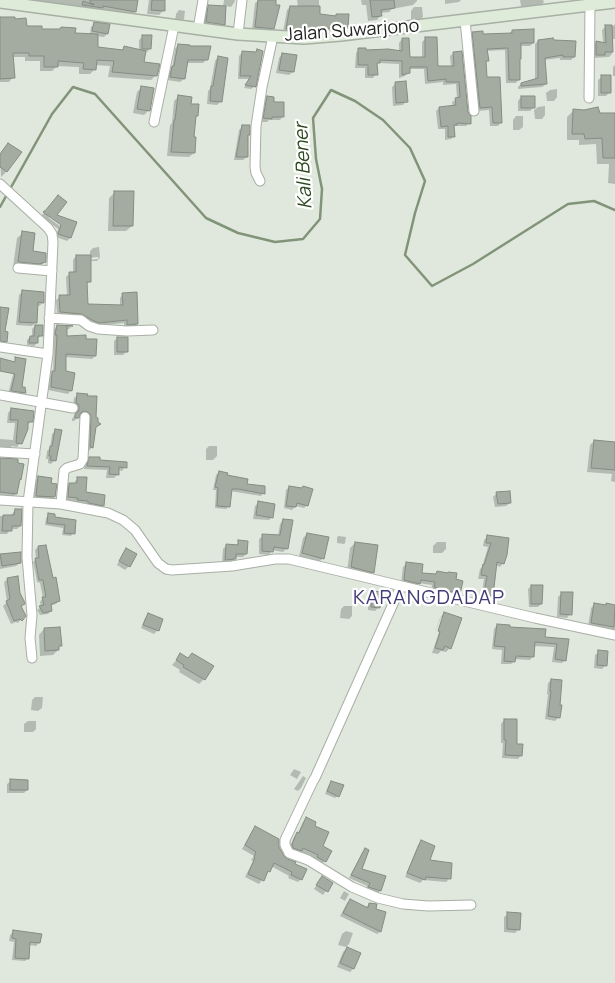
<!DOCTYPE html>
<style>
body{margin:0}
canvas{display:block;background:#e0e8dd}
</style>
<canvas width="615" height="983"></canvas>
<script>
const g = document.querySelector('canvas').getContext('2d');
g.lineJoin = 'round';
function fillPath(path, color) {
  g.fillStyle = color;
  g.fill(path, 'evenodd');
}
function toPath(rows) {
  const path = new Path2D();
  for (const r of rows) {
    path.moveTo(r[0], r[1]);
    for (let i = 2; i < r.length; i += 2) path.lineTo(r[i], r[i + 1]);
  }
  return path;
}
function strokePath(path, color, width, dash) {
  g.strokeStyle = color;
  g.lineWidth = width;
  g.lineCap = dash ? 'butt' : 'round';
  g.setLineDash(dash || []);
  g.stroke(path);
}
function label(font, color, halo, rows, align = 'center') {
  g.font = font + ' Manrope,sans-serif';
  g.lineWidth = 4.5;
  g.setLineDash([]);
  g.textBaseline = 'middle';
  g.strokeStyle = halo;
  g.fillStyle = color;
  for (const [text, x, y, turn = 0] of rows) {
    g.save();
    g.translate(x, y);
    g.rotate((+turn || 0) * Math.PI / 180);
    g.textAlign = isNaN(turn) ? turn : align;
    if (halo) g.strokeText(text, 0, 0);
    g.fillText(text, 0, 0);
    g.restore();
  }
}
const shadow = toPath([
 [12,0,137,0,135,12,131,15,100,10,98,12,61,7,61,4,42,4],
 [149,0,164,0,163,11,159,15,147,14],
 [224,0,235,0,234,3,231,7,225,6,224,24,218,30,201,27,203,12,209,6,223,7],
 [259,0,274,6,273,28,270,32,252,30,255,3],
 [297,0,319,0,319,16,334,17,336,15,347,26,343,30,302,33,302,31,283,32,287,10,290,7,298,7],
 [361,0,417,0,417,1,413,5,392,9,389,12,381,13,381,15,377,20,368,21,366,5,362,5],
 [445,0,461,0,459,2,445,4],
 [520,0,543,0,544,2,536,10,522,12],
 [414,7,422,7,423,17,419,20,411,21,411,11],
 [179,10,185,11,184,19,181,22,175,22,176,14],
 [0,18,26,27,41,31,74,34,90,35,91,27,95,24,107,34,104,37,96,36,96,49,121,51,125,47,139,51,139,40,143,36,150,48,147,52,145,52,142,63,156,75,151,80,108,77,110,66,95,65,95,69,90,74,79,74,79,67,57,66,52,71,40,71,40,61,25,61,25,57,12,57,13,77,9,82,0,82,0,93],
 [615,24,615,39,612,39,612,54,609,57,593,58,593,45,596,42,603,43,602,30,605,27,613,26],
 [512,31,533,43,530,46,519,46,518,60,519,79,516,83,506,83,505,50,486,51,487,61,485,63,486,78,501,122,498,126,490,126,489,110,477,111,470,37,473,34,482,36,509,34],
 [426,38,436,68,451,67,450,56,454,53,470,123,466,126,454,126,453,127,454,136,451,139,445,140,445,129,438,129,436,111,439,108,453,107,452,102,457,99,456,84,443,85,443,82,425,84,424,69,408,69,408,72,405,76,399,78,399,64,378,63,376,65,376,74,373,78,365,78,365,68,355,68,356,53,359,49,365,52,399,51,399,43,402,39,408,59,422,59,422,42],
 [538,41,574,57,571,60,560,60,560,58,544,60,546,84,542,87,518,89,518,87,521,84,535,80,535,44],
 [178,45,207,59,203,63,186,63,184,79,180,82,167,80,169,71,172,68,175,49],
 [242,53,255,53,255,86,251,89,244,88,249,79,238,79,239,56],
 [282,54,293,72,289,75,276,73,279,58],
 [218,57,220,102,217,105,207,104,208,91,210,89,215,61],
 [615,65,615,76,613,76,613,67],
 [602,77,610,92,606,96,598,96,598,80],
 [395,84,406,101,403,105,393,106,392,87],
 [142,87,149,110,144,115,133,113,137,92],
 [557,89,557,97,554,101,547,101,546,93,550,90],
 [179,96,190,105,197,116,195,118,193,138,194,153,189,157,167,156,170,125,172,123,174,101],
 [267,97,283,116,280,120,269,120,267,122,261,122,264,101],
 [521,97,533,108,530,111,518,111,518,101],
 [545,106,545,115,542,119,535,119,534,110,538,107],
 [573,111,599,114,615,114,615,184,608,183,609,164,597,164,596,144,579,145,579,140,567,140,567,117],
 [516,116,523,116,523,127,519,130,513,130,513,120],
 [243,126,247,136,247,157,243,160,234,160,239,130],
 [8,144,20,152,6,172,1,177,0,154],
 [114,193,132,226,126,231,108,231,109,198],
 [58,197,65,202,55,216,76,223,70,238,67,241,56,237,58,229,41,216,45,212],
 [48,217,54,218,66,228,65,230],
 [23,233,32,252,45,262,39,267,32,269,13,267,17,238],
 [99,247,100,257,97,261,90,261,90,281,86,285,86,305,120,306,120,298,123,294,137,324,134,327,124,328,124,323,95,326,57,315,56,300,60,297,67,296,66,277,70,273,73,273,73,260,76,256,90,256,90,251,93,248],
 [98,257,98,259,88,260,87,258],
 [23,291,43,303,39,306,36,306,36,322,32,326,16,325,19,295],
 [35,326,41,336,37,339,37,343,34,346,27,345,27,340,30,337,32,338,32,329],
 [57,326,71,327,69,329,65,329,66,337,85,340,95,356,92,359,64,357,65,372,71,390,68,394,48,390,50,376,53,373,54,337,53,337,54,329],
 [117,338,127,351,123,355,114,355,114,341],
 [16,363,21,388,24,388,25,393,21,396,8,394],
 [78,395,95,418,96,422,99,425,95,428,92,447,89,451,87,450,84,415,78,414,78,417,74,421,72,421,72,419,76,413,76,409,73,407,74,398],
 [11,409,31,421,28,425,20,443,17,447,12,446,9,449,0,447,0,439,13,440,15,423,7,423,8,413],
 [56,430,55,460,51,464,48,463,48,459,46,459,47,451,50,448,52,434],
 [594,441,615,442,615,482,611,481,612,474,587,472,590,445],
 [209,446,217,446,217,456,213,460,206,460,206,449],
 [90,458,99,461,125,467,122,471,118,470,118,474,114,478,106,478,107,470,84,469,86,461],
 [0,459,22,465,20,480,18,482,16,494,13,497,0,495],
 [219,472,226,476,263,493,261,496,230,491,229,506,226,509,215,508,216,490,213,490,216,475],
 [39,477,50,484,54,496,51,500,33,499,35,481],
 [78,478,85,493,103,505,100,508,85,506,85,504,75,503,75,501,65,500,66,487,70,484,75,484,75,481],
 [289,487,307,505,304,508,296,506,292,510,284,508,286,490],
 [497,493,510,503,506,506,495,507,493,497],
 [258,503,272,517,269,520,253,519,255,506],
 [15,510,20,526,17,529,11,529,7,534,0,534,0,516,11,516,12,514],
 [49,515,53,518,75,521,73,533,71,536,62,535,63,528,45,525,46,518],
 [283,520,287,548,283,552,272,550,269,555,259,554,259,539,263,536,278,536,280,524],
 [307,534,323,558,319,562,299,557,303,538],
 [338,536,346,537,345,543,344,544,337,543,337,538],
 [488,536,503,563,500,567,496,565,492,595,488,599,481,597,484,579,478,579,480,569,482,567,488,547,483,546,484,540],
 [239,542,246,554,243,557,235,557,235,558,231,562,222,563,223,549,227,545,235,546],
 [437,542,446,542,446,549,442,553,433,553,433,546],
 [355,543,373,572,368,577,347,572,350,548],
 [38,547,52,579,59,600,56,604,50,606,51,611,48,614,40,615,37,610,41,607,40,602,43,598,40,583,37,582,33,562,36,559,35,550],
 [123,553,135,555,129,566,125,570,117,565],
 [0,556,1,556,20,563,16,566,0,569],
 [406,564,420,574,434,575,437,573,455,580,459,593,456,596,431,590,432,585,419,583,415,587,401,583,403,567],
 [8,579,19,593,23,604,20,607,24,616,18,623,16,622,11,624,3,606,7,602,4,582],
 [531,586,541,604,538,607,529,607,528,589],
 [373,592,379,607,375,611,368,610,369,596],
 [562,593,570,614,567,618,557,617,558,597],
 [595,604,615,611,615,633,588,626,591,608],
 [344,606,352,606,352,616,349,619,340,618,341,609],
 [444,613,450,648,446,652,441,651,438,654,432,653,444,617,441,617,434,635,440,618],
 [148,615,158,630,154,634,141,628,145,618],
 [497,625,544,638,567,640,565,660,562,663,552,662,554,647,533,646,533,656,530,660,514,659,514,661,511,664,501,664,502,650,492,649,494,629],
 [44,629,60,645,58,648,58,650,53,655,40,656,39,635],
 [599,652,606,665,602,669,594,668,595,655],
 [181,655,187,659,212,667,204,679,199,684,179,672,180,670,172,665],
 [551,680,559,717,555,721,545,719,548,695,547,694,548,683],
 [35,697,43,697,42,708,38,711,31,710,32,700],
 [504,720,521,755,518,759,502,758,503,743,501,743,501,724],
 [28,721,36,721,36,729,33,732,24,732,24,724],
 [294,769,301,772,297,779,290,775],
 [303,776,306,778,301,788,298,791,294,789],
 [11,781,27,790,24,793,7,793,7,784],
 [331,782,338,796,335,798,325,794,329,785],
 [306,819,313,826,321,846,325,861,321,864,315,861,316,859,299,852,297,854,289,849,294,837,298,833,303,822],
 [255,828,278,848,283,857,301,879,298,882,288,878,289,876,271,866,269,871,259,884,245,877,253,861,251,860,254,856,242,849,252,831],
 [421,841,428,861,449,879,446,882,423,880,420,883,405,877,418,845],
 [365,850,360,870,384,877,380,891,377,894,366,890,367,886,349,878,362,853],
 [319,881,332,883,323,895,314,889],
 [344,891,349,894,345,901,340,898],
 [350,900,365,908,369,904,380,932,377,934,340,916,347,903],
 [508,914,519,929,515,933,504,932,504,917],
 [346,931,353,933,349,944,346,947,338,945,342,934],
 [13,932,39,943,36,946,29,945,28,958,25,961,12,960,14,942,9,941,10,935],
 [347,948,360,954,353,969,350,972,337,967,343,952]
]);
const stream = toPath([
 [0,207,52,114,73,87,95,94,206,218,238,233,275,242,303,239,320,219,322,189,316,159,313,118,331,90,355,101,383,120,410,148,425,181,415,213,405,255,432,286,473,264,568,204,594,201,615,210]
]);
const building = toPath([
 [90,0,138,0,136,12,103,6,103,8,82,5,83,1,94,5,94,4,90,3,90,0],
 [152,0,165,0,165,11,151,10,152,0],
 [258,0,276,0,276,5,280,5,274,29,255,27,258,0],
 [370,0,394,0,395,8,381,10,382,16,372,17,370,0],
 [208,5,226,6,225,25,206,22,208,5],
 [290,6,320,6,320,14,336,16,336,14,349,14,348,27,305,30,305,28,286,29,290,6],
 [0,17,15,17,15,19,26,18,27,26,42,26,42,29,60,29,61,27,76,28,75,33,98,34,98,47,123,50,124,46,146,51,144,62,160,64,157,76,112,72,114,61,97,60,96,70,83,69,84,63,58,61,58,67,44,67,44,56,29,56,29,53,13,53,15,78,0,79,0,17],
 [94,22,110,24,108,34,92,31,94,22],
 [605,25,612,25,613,52,605,52,605,55,596,55,596,41,606,43,605,25],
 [534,29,534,43,521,43,521,59,520,59,520,80,509,80,508,48,487,49,489,61,486,61,487,77,500,77,502,123,493,123,492,107,480,108,472,32,483,31,483,34,512,33,512,30,534,29],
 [142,35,152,35,151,49,142,49,142,35],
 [425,37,437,37,438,66,454,66,453,52,462,51,468,112,471,116,471,124,457,123,457,125,454,125,455,137,448,137,448,126,441,127,439,107,456,105,455,98,460,97,459,82,446,82,446,79,428,81,427,67,410,67,410,73,402,75,402,61,380,60,380,63,377,63,378,75,368,75,368,65,358,65,358,48,366,48,366,50,388,49,402,51,402,38,409,38,410,57,425,57,425,37],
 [553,38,554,40,576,41,575,57,563,57,563,55,545,58,547,84,521,86,521,83,538,78,538,40,553,38],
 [178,44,190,45,190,46,211,46,208,60,188,60,185,79,170,77,172,66,174,66,178,44],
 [257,49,263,51,256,87,245,85,251,76,240,76,242,51,256,52,257,49],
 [282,53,297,55,294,72,279,70,282,53],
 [218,56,228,58,222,102,210,101,211,86,213,86,218,56],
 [601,75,611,75,611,93,601,93,601,75],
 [406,81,408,102,396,103,395,82,406,81],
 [141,86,154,88,150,111,137,109,141,86],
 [178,95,192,97,191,104,199,104,198,116,196,116,194,137,196,137,195,153,171,152,174,120,175,120,178,95],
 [267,96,274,97,274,102,284,102,284,117,272,117,272,119,263,118,267,96],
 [521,96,535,96,535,108,521,108,521,96],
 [598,107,600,113,615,113,615,158,603,158,602,138,585,139,584,134,572,134,573,109,584,110,598,107],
 [242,125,250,125,250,135,248,135,248,157,236,157,242,125],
 [8,143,22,152,7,172,0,167,0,154,8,143],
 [114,191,134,191,133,226,113,226,114,191],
 [58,195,67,202,57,215,77,222,71,238,58,234,61,225,43,212,44,211,45,211,58,195],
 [22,231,35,233,33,251,46,253,46,262,39,264,18,262,22,231],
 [76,255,91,255,91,282,87,282,88,304,123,305,122,293,137,292,138,324,127,325,127,320,99,323,92,320,82,314,60,312,59,295,70,295,69,272,76,272,76,255],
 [22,290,44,292,44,303,38,302,37,323,19,322,22,290],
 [0,307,9,308,5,331,8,332,7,342,0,341,0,307],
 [35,325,43,325,43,336,38,336,38,343,29,343,30,336,34,336,35,325],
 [57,325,73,326,67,326,67,336,86,335,86,339,97,339,96,356,66,354,66,371,75,373,72,391,51,387,52,371,55,371,57,335,55,335,57,325],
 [117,337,128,337,128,352,117,352,117,337],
 [15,357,26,359,22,387,25,387,26,393,11,391,15,374,0,371,0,358,15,362,15,357],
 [77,393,88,394,87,396,97,396,96,417,98,418,98,422,101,424,96,427,93,448,90,447,91,417,90,414,88,412,83,411,80,414,79,418,75,418,75,414,78,412,79,409,79,405,76,403,77,393],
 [11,408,34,411,33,422,28,422,28,429,22,444,16,443,18,420,10,420,11,408],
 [55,429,62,430,56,461,50,460,51,456,49,456,50,446,52,446,55,429],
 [594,440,615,442,615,470,591,468,594,440],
 [89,457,100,457,100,460,127,462,127,468,119,467,119,475,109,474,110,467,87,466,89,457],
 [0,458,18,459,18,463,24,464,21,480,20,479,17,494,0,492,0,458],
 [219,471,228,473,227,475,248,479,247,484,265,486,265,494,238,489,232,489,230,507,217,506,218,488,215,487,219,471],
 [38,476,52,478,51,483,57,484,55,497,36,496,38,476],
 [77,477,87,477,86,492,105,495,104,506,88,503,88,501,77,500,78,498,68,497,69,483,77,483,77,477],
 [289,486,302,488,303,486,313,489,308,506,297,503,296,507,286,506,289,486],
 [510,491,511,503,498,504,496,492,510,491],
 [258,501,275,504,273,518,256,515,258,501],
 [15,509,22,509,21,526,12,526,12,531,2,531,3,515,14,515,15,509],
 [48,513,55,514,55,517,76,520,75,534,64,533,65,525,47,523,48,513],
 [283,519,293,520,288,549,274,547,273,552,262,551,262,534,280,535,283,519],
 [307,533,329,537,324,559,302,553,307,533],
 [487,535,509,538,507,555,504,564,497,562,493,596,484,594,487,576,481,575,483,564,484,565,491,543,486,543,487,535],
 [238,540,248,541,247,554,236,554,236,559,225,560,226,544,238,545,238,540],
 [355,542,378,545,374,573,351,567,355,542],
 [46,545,53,578,56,577,60,601,51,604,52,611,43,613,39,606,44,605,42,597,46,597,43,580,39,580,35,558,39,558,38,546,46,545],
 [126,548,137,554,130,567,119,561,126,548],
 [21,552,21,563,2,566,0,554,21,552],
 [406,562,423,564,422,573,436,574,437,571,448,573,448,572,457,573,456,579,463,581,460,594,434,587,435,582,421,580,420,584,404,580,406,562],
 [18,576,20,593,25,603,25,604,21,606,26,616,22,621,20,619,14,621,6,601,10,599,7,578,18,576],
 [531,585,543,585,542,604,531,604,531,585],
 [372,591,382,592,380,608,371,607,372,591],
 [561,592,573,592,572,615,560,614,561,592],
 [594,603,606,605,606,603,615,605,614,627,591,623,594,603],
 [444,612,462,618,451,649,445,646,443,650,435,648,440,632,438,631,444,612],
 [148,613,163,619,159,631,143,625,148,613],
 [497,624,510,625,510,627,546,629,545,637,569,639,566,661,555,659,557,644,535,642,534,657,516,656,515,662,504,661,505,647,494,646,497,624],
 [60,627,62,646,59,646,59,650,45,651,44,628,60,627],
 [598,650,608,651,607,666,597,665,598,650],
 [180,653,188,658,192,653,214,666,205,680,183,667,184,665,176,660,180,653],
 [551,679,562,680,560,705,562,705,560,718,548,716,551,691,550,691,551,679],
 [504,719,517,719,517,744,523,744,522,756,505,755,506,740,504,740,504,719],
 [10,779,28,780,28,790,10,790,10,779],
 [331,781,344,785,339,797,327,791,331,781],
 [306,817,316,822,315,826,329,832,323,846,332,851,326,862,317,857,318,855,303,848,302,851,293,848,292,844,297,832,299,833,306,817],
 [255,826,279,839,279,847,284,856,287,859,296,862,295,864,307,869,302,880,291,875,292,872,274,863,270,872,268,871,264,881,248,874,255,858,254,857,256,852,245,845,255,826],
 [421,840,435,846,430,860,452,863,451,879,426,877,425,880,407,873,421,840],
 [365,848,369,850,362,869,386,876,381,891,368,887,370,883,351,875,365,848],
 [322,876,333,883,328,892,316,885,322,876],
 [350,899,368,908,369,903,377,904,376,909,386,912,381,932,343,913,350,899],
 [507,912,521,913,520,930,507,929,507,912],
 [13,930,42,934,40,943,30,942,29,959,15,958,16,939,12,938,13,930],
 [347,947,361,953,354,969,340,963,347,947]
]);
const street = toPath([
 [465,20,474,111],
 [198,29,203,0],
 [238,34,242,0],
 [589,98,590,5],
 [154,122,174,26],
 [260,181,256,173,255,167,256,126,262,87,273,36],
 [0,184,48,228,52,234,53,242,48,354,28,502,27,557,32,615,30,638,32,658],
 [18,268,52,271],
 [49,318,81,320,89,326,98,329,127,331,153,330],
 [0,347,48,354],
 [0,395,73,408],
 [0,452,35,454],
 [0,500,61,504,108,513,123,520,135,530,158,563,166,569,172,570,232,566,275,559,289,559,535,618,615,635],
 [61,504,64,471,67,468,80,464,83,459,85,417],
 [401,586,315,778,313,781,293,823,285,840,285,845,289,853,308,860,352,887,378,898,403,904,428,906,471,905]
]);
const secondary = toPath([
 [0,2,238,34,304,38,341,35,615,2]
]);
const streetNames = [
 ["Jalan Suwarjono",352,31,-4]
];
const waterNames = [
 ["Kali Bener",304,166,-93]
];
const quarterNames = [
 ["KARANGDADAP",429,598]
];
fillPath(shadow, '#0003');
strokePath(stream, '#819479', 2.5);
fillPath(building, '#a4aca1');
strokePath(building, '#858c82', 1);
strokePath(street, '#a8afa5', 11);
strokePath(secondary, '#a8afa5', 14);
strokePath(street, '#fff', 9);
strokePath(secondary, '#deebd9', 11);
label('18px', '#212420', '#fff', streetNames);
label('italic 19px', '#2c481f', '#fff', waterNames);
g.letterSpacing = '1px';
label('20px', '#423b78', '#fff', quarterNames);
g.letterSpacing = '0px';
</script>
